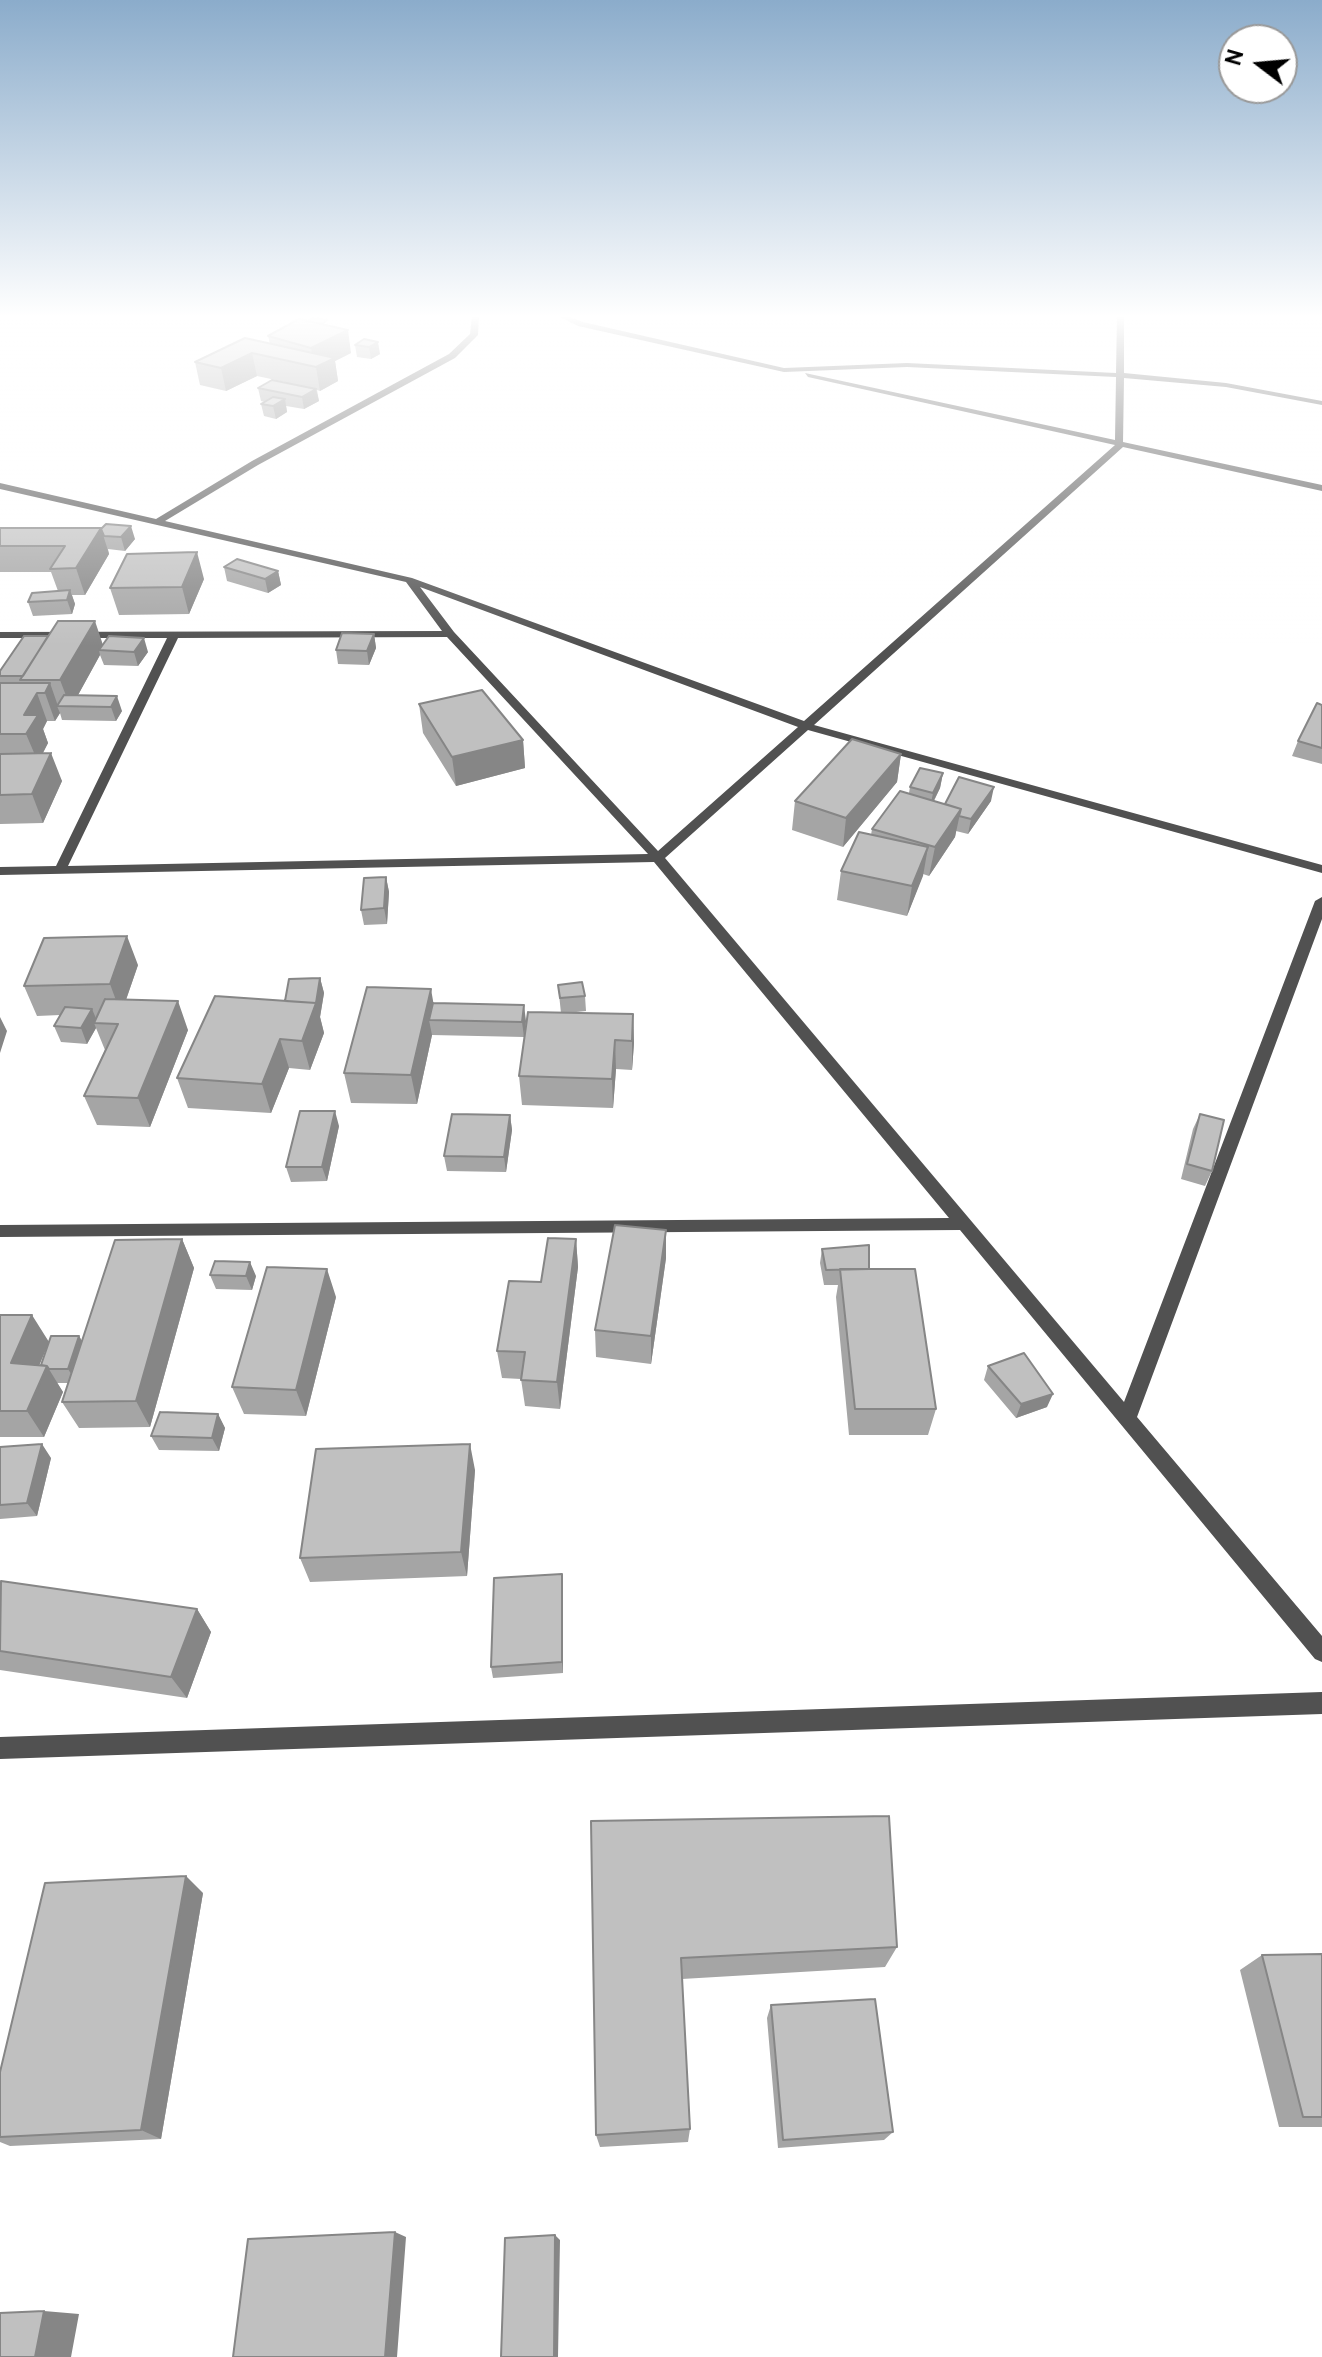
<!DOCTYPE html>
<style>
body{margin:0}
#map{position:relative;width:1322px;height:2357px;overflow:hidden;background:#fff;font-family:Overpass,sans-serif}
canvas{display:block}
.north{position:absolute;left:1218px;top:24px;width:80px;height:80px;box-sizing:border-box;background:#fff;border:2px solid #999;border-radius:50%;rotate:286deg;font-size:22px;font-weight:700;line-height:32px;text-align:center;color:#000}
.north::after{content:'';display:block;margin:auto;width:28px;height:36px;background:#000;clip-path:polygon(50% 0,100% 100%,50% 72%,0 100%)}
</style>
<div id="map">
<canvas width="1322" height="2357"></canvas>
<div class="north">N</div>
</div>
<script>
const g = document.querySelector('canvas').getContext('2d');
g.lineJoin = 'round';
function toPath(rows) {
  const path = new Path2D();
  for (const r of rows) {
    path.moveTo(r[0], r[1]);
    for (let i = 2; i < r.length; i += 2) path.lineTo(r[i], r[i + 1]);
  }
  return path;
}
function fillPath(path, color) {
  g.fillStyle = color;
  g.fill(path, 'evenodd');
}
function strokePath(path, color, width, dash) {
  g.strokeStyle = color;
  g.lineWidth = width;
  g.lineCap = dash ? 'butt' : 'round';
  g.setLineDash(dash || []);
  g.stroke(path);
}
const street = toPath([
 [472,316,479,316,478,335,455,358,258,465,165,521,412,578,804,721,1115,445,808,377,805,373,1115,440,1116,377,907,367,784,372,578,326,558,316,567,316,583,322,784,368,907,363,1116,373,1117,316,1124,316,1124,373,1226,383,1322,401,1322,405,1226,387,1124,378,1123,442,1322,485,1322,491,1123,447,814,725,1322,865,1322,873,808,730,665,858,1124,1402,1315,901,1322,897,1322,919,1137,1417,1322,1636,1322,1662,1315,1659,960,1230,0,1237,0,1225,949,1218,654,862,0,875,0,867,56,866,167,638,0,638,0,632,442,631,406,582,0,489,0,483,156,519,252,461,449,354,470,334,472,316],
 [420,587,798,727,658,851,454,632,420,587],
 [447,637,648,854,68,866,178,638,447,637],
 [1322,1692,1322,1714,0,1759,0,1737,1322,1692]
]);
const wall = toPath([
 [329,326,351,353,335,361,338,381,320,391,317,390,319,401,304,409,286,406,287,412,276,419,264,416,261,404,265,402,261,401,258,388,285,382,257,376,226,391,200,385,195,362,270,344,268,336],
 [364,339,380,354,371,359,357,357,355,345],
 [0,528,101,528,135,539,125,551,108,549,109,554,85,595,72,595,75,604,72,614,33,616,28,602,58,591,51,572,0,572],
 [224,567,278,571,281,585,268,593,227,581],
 [204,579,189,614,119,615,110,588],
 [374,634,376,648,369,665,338,664,336,650],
 [103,645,148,652,138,666,104,665,100,655,78,695,122,711,116,721,62,720,60,713,55,721,47,721,43,729,48,743,43,753,62,781,43,823,0,824,0,671],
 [419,704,523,740,525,768,456,786,423,733],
 [1322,705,1322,764,1292,756,1298,741],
 [901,754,897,782,843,847,792,830,795,801],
 [943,773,940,788,934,801,945,804,991,801,968,834,956,831,955,837,929,876,923,874,907,916,837,900,841,871,871,835,872,829,909,793,910,787],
 [386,877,389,892,387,924,364,925,361,910],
 [138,965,126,1000,188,1030,150,1127,97,1125,84,1096,105,1050,96,1028,87,1044,61,1042,54,1026,60,1015,37,1016,24,986],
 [320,978,324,993,320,1017,324,1033,310,1070,289,1068,271,1113,188,1108,177,1078],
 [558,985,585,996,586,1011,567,1013,633,1014,634,1043,632,1070,616,1069,613,1108,522,1105,519,1076,561,1013],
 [433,1003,526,1021,524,1037,432,1035,417,1104,351,1103,344,1073],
 [1200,1114,1212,1171,1205,1186,1181,1179,1193,1129],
 [510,1115,512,1130,506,1172,447,1171,444,1156],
 [339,1126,327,1181,291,1182,286,1167],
 [666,1230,666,1258,651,1364,596,1357,595,1330],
 [182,1239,194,1268,150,1427,79,1428,62,1402,68,1383,57,1383,63,1392,44,1437,0,1437,0,1315,49,1342,39,1365,41,1365,79,1336,82,1341],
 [576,1239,578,1267,560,1409,525,1406,521,1379,502,1378,497,1351,541,1282],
 [822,1249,869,1269,936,1409,928,1435,849,1435,836,1297,838,1285,824,1285,820,1263],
 [210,1275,256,1276,252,1290,216,1289],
 [336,1297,306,1416,244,1414,232,1387],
 [988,1366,1047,1407,1016,1418,984,1380],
 [218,1414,225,1428,219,1451,159,1450,151,1436],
 [0,1447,51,1458,37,1516,0,1519],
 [475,1470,467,1576,310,1582,300,1558],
 [562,1574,563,1586,563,1673,493,1678,491,1667],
 [0,1582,197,1609,211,1632,187,1698,0,1670],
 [591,1821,897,1947,885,1967,682,1979,690,2129,688,2142,600,2147,596,2135],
 [203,1893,161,2139,10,2146,0,2142,0,2072],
 [1322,1954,1322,2127,1279,2127,1240,1970,1262,1955],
 [771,2005,893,2132,884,2140,778,2148,767,2018]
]);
const shadedWall = toPath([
 [348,330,351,353,335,361,338,381,320,391,316,367,314,366,311,348],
 [378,342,380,354,371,359,369,347],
 [252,353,257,376,226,391,221,368],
 [316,389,319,401,304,409,302,397],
 [285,399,287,412,276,419,273,406],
 [131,526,135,539,125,551,121,537],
 [101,528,109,554,85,595,76,568],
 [197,552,204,579,189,614,182,587],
 [278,571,281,585,268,593,265,579],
 [70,590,75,604,72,614,67,600],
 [95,621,104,648,99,650,100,655,72,706,70,706,60,680],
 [374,634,376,648,369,665,367,651],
 [144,638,148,652,138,666,134,652],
 [50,683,58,706,57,706,60,713,55,721,45,693],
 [37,693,47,721,43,729,48,743,38,762,26,734,24,715],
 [117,696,122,711,116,721,111,707],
 [523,740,525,768,456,786,452,757],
 [51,753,62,781,43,823,32,794],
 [901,754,897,782,843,847,846,818],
 [943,773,940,788,930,808,933,793],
 [994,787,991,801,968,834,971,819],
 [961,809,955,837,929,876,935,847],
 [928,847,923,876,907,916,912,886],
 [386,877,389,892,387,924,384,908],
 [127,936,138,965,121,1014,110,984],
 [320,978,324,993,320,1017,324,1033,310,1070,302,1041],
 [431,989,436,1018,429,1020,432,1035,417,1104,411,1075],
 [178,1001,188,1030,150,1127,138,1098],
 [524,1005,526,1021,524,1037,522,1022],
 [92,1009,98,1023,94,1023,96,1028,87,1044,81,1028],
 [633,1014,634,1043,632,1070,632,1041],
 [0,1017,7,1031,0,1053],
 [280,1039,289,1068,271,1113,262,1084],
 [615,1040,616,1069,613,1108,612,1079],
 [335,1111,339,1126,327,1181,322,1167],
 [510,1115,512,1130,506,1172,504,1157],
 [666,1230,666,1258,651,1364,651,1336],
 [182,1239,194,1268,150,1427,136,1401],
 [576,1239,578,1267,560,1409,557,1382],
 [250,1262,256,1276,252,1290,246,1276],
 [327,1269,336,1297,306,1416,296,1390],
 [32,1315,49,1342,29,1390,11,1363],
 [79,1336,87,1350,77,1383,68,1369],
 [47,1366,63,1392,44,1437,27,1411],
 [1053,1394,1047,1407,1016,1418,1021,1404],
 [218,1414,225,1428,219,1451,212,1438],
 [42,1444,51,1458,37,1516,27,1503],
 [470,1444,475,1470,467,1576,461,1552],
 [562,1574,563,1586,563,1673,562,1662],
 [197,1609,211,1632,187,1698,171,1677],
 [186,1876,203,1893,161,2139,141,2130],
 [395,2232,406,2237,397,2357,385,2357],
 [555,2235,560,2240,558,2357,554,2357],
 [44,2311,79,2314,71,2357,35,2357]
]);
const building = toPath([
 [314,318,328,320,321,324,308,321,314,318],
 [299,319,348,330,311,348,268,336,299,319],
 [245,338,335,358,316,367,252,353,221,368,195,362,245,338],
 [364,339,378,342,369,347,355,345,364,339],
 [272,380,316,389,302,397,258,388,272,380],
 [273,397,285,399,273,406,261,404,273,397],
 [106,524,131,526,121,537,104,536,101,529,106,524],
 [0,528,101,528,76,568,50,569,65,546,0,546,0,528],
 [197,552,182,587,110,588,127,554,197,552],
 [237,559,278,571,265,579,224,567,237,559],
 [70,590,67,600,28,602,32,593,70,590],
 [58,621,95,621,60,680,20,680,58,621],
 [342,633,374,634,367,651,336,650,342,633],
 [24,636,48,636,23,676,0,676,0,671,24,636],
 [109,636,144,638,134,652,99,650,109,636],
 [0,683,50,683,45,693,37,693,24,715,38,715,26,734,0,734,0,683],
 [482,690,523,740,452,757,419,704,482,690],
 [64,695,117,696,111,707,57,706,64,695],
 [1317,703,1322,705,1322,748,1298,741,1317,703],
 [852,739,901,754,846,818,795,801,852,739],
 [51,753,32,794,0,795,0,754,51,753],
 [920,768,943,773,933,793,910,787,920,768],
 [959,777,994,787,971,819,959,816,961,809,945,804,959,777],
 [900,791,961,809,935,847,872,829,900,791],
 [859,832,928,847,912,886,841,871,859,832],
 [386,877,384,908,361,910,364,878,386,877],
 [127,936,110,984,24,986,44,938,127,936],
 [320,978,316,1003,285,1001,289,979,320,978],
 [582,982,585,996,560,998,558,985,582,982],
 [367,987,431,989,411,1075,344,1073,367,987],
 [215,996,316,1003,302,1041,280,1039,262,1084,177,1078,215,996],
 [105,999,178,1001,138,1098,84,1096,118,1024,94,1023,105,999],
 [433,1003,524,1005,522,1022,429,1020,433,1003],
 [65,1007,92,1009,81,1028,54,1026,65,1007],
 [528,1012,633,1014,632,1041,615,1040,612,1079,519,1076,528,1012],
 [300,1111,335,1111,322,1167,286,1167,300,1111],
 [452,1114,510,1115,504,1157,444,1156,452,1114],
 [1200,1114,1224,1120,1212,1171,1187,1164,1200,1114],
 [615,1225,666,1230,651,1336,595,1330,615,1225],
 [548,1238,576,1239,557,1382,521,1380,525,1352,497,1351,509,1281,541,1282,548,1238],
 [182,1239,136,1401,62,1402,115,1240,182,1239],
 [869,1245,869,1269,826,1270,822,1249,869,1245],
 [215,1261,250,1262,246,1276,210,1275,215,1261],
 [267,1267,327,1269,296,1390,232,1387,267,1267],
 [840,1269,915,1269,936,1409,855,1409,840,1269],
 [0,1315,32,1315,11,1363,47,1366,27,1411,0,1411,0,1315],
 [51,1336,79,1336,68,1369,49,1369,47,1366,41,1365,51,1336],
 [1024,1353,1053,1394,1021,1404,988,1366,1024,1353],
 [160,1412,218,1414,212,1438,151,1436,160,1412],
 [42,1444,27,1503,0,1505,0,1447,42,1444],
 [470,1444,461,1552,300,1558,316,1449,470,1444],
 [562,1574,562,1662,491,1667,494,1578,562,1574],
 [1,1581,197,1609,171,1677,0,1651,1,1581],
 [889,1816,897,1947,681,1958,690,2129,596,2135,591,1821,889,1816],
 [186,1876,141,2130,0,2137,0,2072,45,1883,186,1876],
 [1322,1954,1322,2117,1303,2117,1262,1955,1322,1954],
 [875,1999,893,2132,783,2140,771,2005,875,1999],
 [395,2232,385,2357,233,2357,248,2239,395,2232],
 [555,2235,554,2357,501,2357,505,2238,555,2235],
 [44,2311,35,2357,0,2357,0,2313,44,2311]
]);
fillPath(street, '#515151');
fillPath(wall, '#a5a5a5');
fillPath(shadedWall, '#868686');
fillPath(building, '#c0c0c0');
strokePath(building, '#868686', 2);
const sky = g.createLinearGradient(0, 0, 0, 646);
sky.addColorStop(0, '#8baccb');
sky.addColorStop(0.49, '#fff');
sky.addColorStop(1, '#ffffff00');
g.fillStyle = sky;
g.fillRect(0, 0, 1322, 646);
</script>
